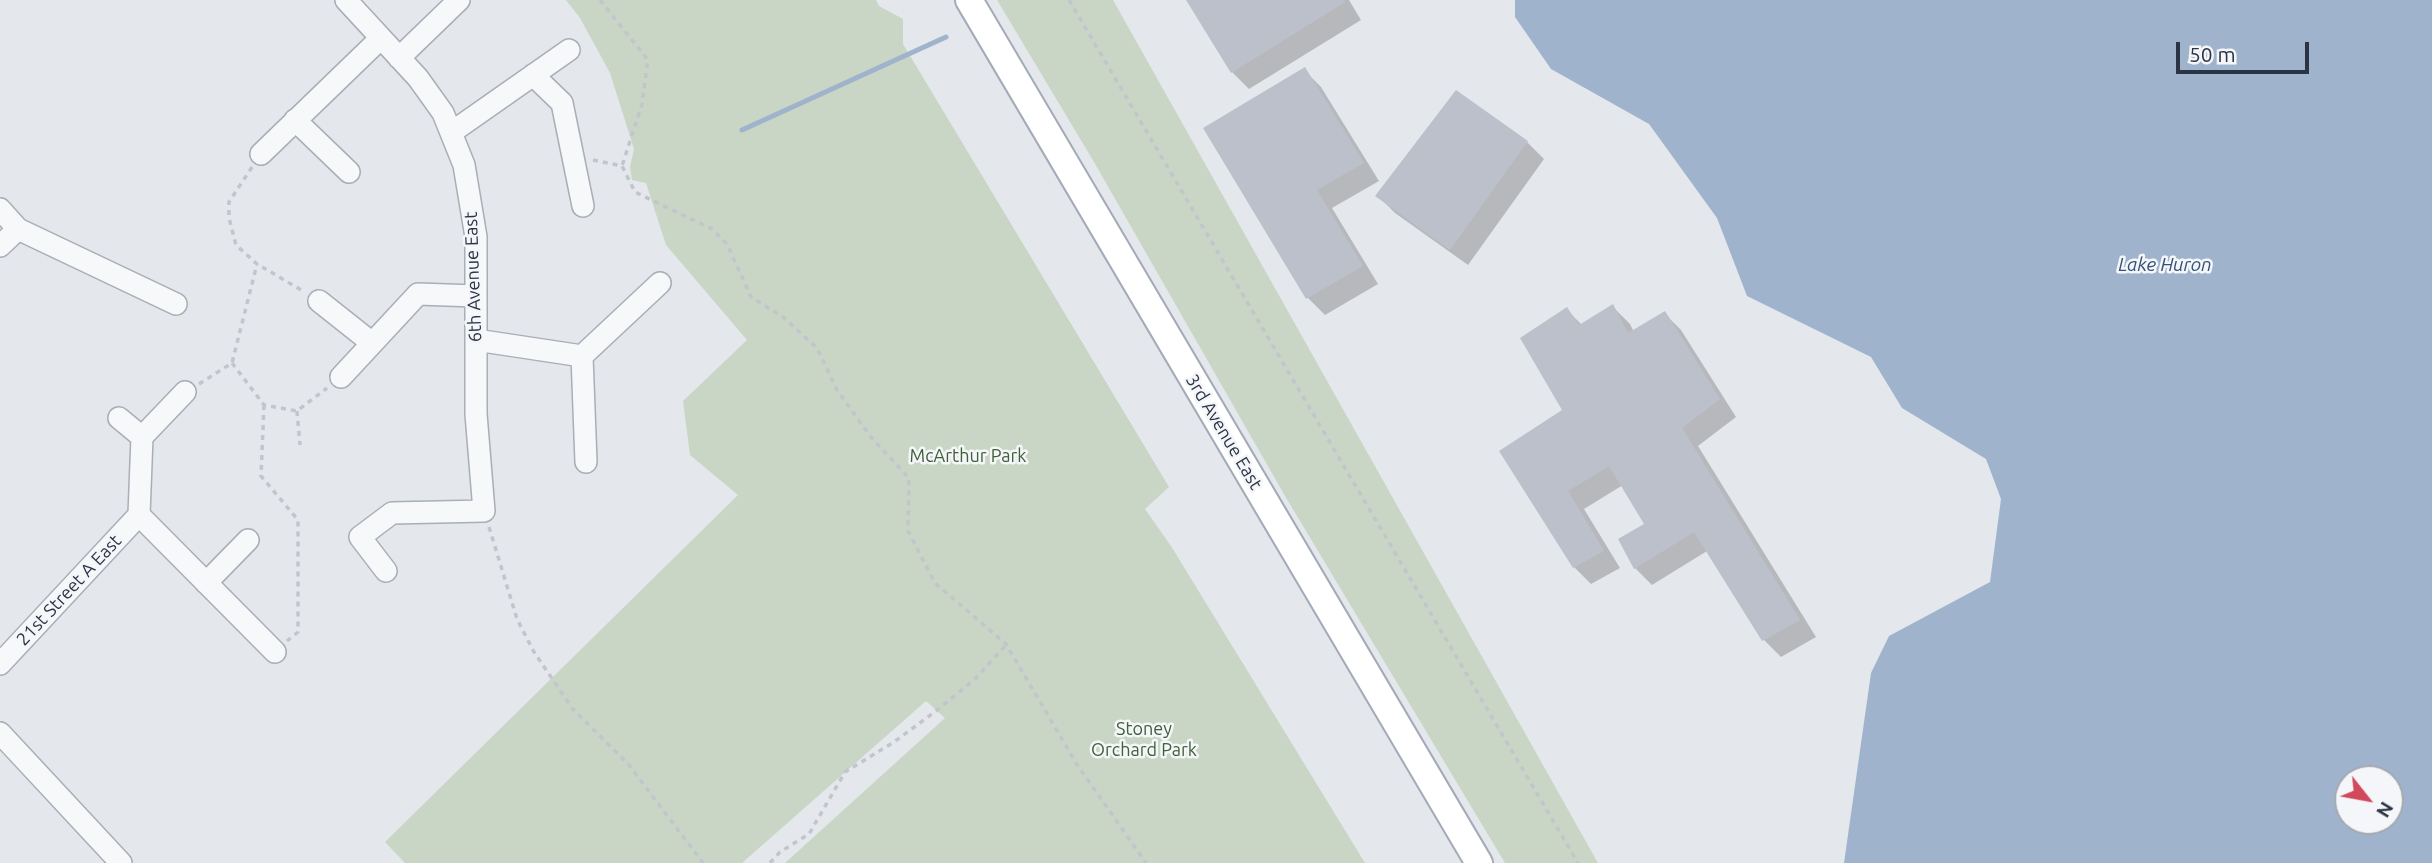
<!DOCTYPE html>
<html>
<head>
<meta charset="utf-8">
<style>
	body { margin:0 }
	#map { position:relative; width:2432px; height:863px; overflow:hidden; background:#e4e7ec; font-family:Ubuntu,sans-serif }
	canvas { display:block }
	.north { position:absolute; left:2334px; top:765px; width:70px; height:70px; box-sizing:border-box; background:#f4f6f9; border:2px solid #a4a8b1; border-radius:50%; rotate:121deg; font-size:19px; font-weight:700; line-height:28px; text-align:center; color:#2b3445 }
	.north::after { content:''; display:block; margin:auto; width:24px; height:32px; background:#d1495b; clip-path:polygon(50% 0,100% 100%,50% 72%,0 100%) }
	.scale { position:absolute; left:2176px; top:42px; width:133px; height:32px; box-sizing:border-box; border:4px solid #2b3445; border-top:0; padding-left:9px; font-size:21px; line-height:24px; white-space:nowrap; color:#2b3445; -webkit-text-stroke:5px #f4f6f9; paint-order:stroke }
</style>
</head>
<body>
<div id="map">
<canvas width="2432" height="863"></canvas>
<div class="north">N</div>
<div class="scale">50 m</div>
</div>
<script>
const c = document.querySelector('canvas').getContext('2d');
c.lineJoin = 'round';
function fillPath(path, color) { c.fillStyle = color; c.fill(path, 'evenodd'); }
const toPath = rows => new Path2D(rows.map(r => 'M' + r).join(''));
function trace(path, color, width, dash) { c.strokeStyle = color; c.lineWidth = width; c.lineCap = dash ? 'butt' : 'round'; c.setLineDash(dash || []); c.stroke(path); }
function label(font, color, halo, rows, align = 'center') {
  c.font = font + ' Ubuntu,sans-serif'; c.lineWidth = 5; c.setLineDash([]); c.textBaseline = 'middle'; c.strokeStyle = halo; c.fillStyle = color; for (const [text, x, y, turn = 0] of rows) {
    c.save(); c.translate(x, y); c.rotate((+turn || 0) * Math.PI / 180); c.textAlign = isNaN(turn) ? turn : align; if (halo) c.strokeText(text, 0, 0); c.fillText(text, 0, 0); c.restore();
  }
}
const green = toPath([
	[566,0,876,0,879,6,903,19,903,44,1169,487,1145,509,1171,546,1365,863,785,863,945,718,926,701,742,863,405,863,385,842,738,495,690,455,683,401,747,340,666,245,646,183,632,180,630,167,634,149,610,73,580,18],
	[997,0,1113,0,1598,863,1505,863,1285,496,1094,162]
]);
const water = toPath([
	[1515,0,2432,0,2432,863,1844,863,1871,673,1889,636,1990,582,2001,499,1986,459,1902,408,1871,357,1747,296,1717,218,1649,124,1551,69,1515,17],
	[2348,779,2390,779,2390,821,2348,821]
]);
const shadow = toPath([
	[1188,0,1349,0,1361,20,1249,89,1232,72],
	[1304,70,1321,87,1379,181,1332,208,1378,284,1325,315,1308,298],
	[1456,92,1527,142,1544,159,1468,265,1395,213,1378,196],
	[1613,307,1630,324,1634,332,1664,313,1681,330,1736,417,1698,446,1816,637,1781,657,1764,640,1707,551,1652,585,1635,568,1646,525,1623,485,1584,509,1620,568,1591,584,1574,567,1501,451,1565,411,1567,310,1582,325]
]);
const stream = toPath([
	[742,130,946,37]
]);
const building = toPath([
	[1186,0,1344,0,1345,2,1231,73],
	[1305,67,1364,163,1317,190,1363,266,1306,299,1203,128],
	[1456,90,1528,141,1450,250,1375,196],
	[1613,304,1628,333,1665,311,1720,399,1682,428,1800,620,1762,641,1694,532,1634,569,1618,539,1644,524,1609,466,1568,491,1604,551,1573,568,1499,451,1562,410,1520,338,1567,307,1579,325]
]);
const path = toPath([
	[600,0,648,60,642,104,622,166],
	[1069,0,1578,863],
	[593,160,622,166,635,192,712,229,727,244,751,297,783,317,817,348,837,390,870,436,909,478,908,531,935,583,1006,644,1076,763,1146,863],
	[252,167,229,202,229,218,236,245,257,264,303,291],
	[232,363,264,405,297,411,327,388],
	[199,384,232,363,257,264],
	[264,405,261,476,298,520,298,632,287,641],
	[297,411,300,445],
	[489,527,517,619,534,652,572,708,629,765,703,863],
	[770,863,780,852,809,834,845,772,894,742,936,711,975,679,1006,645]
]);
const minor = toPath([
	[346,0,418,78,443,113,464,165,476,237,476,414,484,511,392,513,360,537,386,571],
	[399,58,459,0],
	[533,75,562,103,583,206],
	[295,120,349,172],
	[452,132,569,50],
	[261,154,381,38],
	[0,209,18,229,176,304],
	[0,246,18,229],
	[319,301,372,343],
	[476,340,582,356,660,283],
	[582,356,586,462],
	[341,377,418,294,476,296],
	[119,418,142,437,185,392],
	[142,437,139,515,275,652],
	[206,583,248,540],
	[0,664,139,515],
	[0,733,121,863]
]);
const major = toPath([
	[969,0,1479,863]
]);
const streetNames = [
	["6th Avenue East",473,277,-92],
	["3rd Avenue East",1224,432,59],
	["21st Street A East",69,590,-47]
];
const parkNames = [
	["McArthur Park",968,456],
	["Stoney",1144,729],
	["Orchard Park",1144,750]
];
const waterNames = [
	["Lake Huron",2165,265]
];
fillPath(green, '#c9d6c5');
fillPath(water, '#9fb4cc');
fillPath(shadow, '#0003');
trace(stream, '#9fb4cc', 5);
fillPath(building, '#bbc0ca');
trace(minor, '#a9aeb7', 24);
trace(major, '#a3abb8', 30);
trace(path, '#c2c5cb', 3.5, [5, 5]);
trace(minor, '#f7f8fa', 21);
trace(major, '#fff', 26);
label('18px', '#2b3445', '#f4f6f9', streetNames);
label('18px', '#3f6138', '#f4f6f9', parkNames);
label('italic 19px', '#34527a', '#f4f6f9', waterNames);
</script>
</body>
</html>
